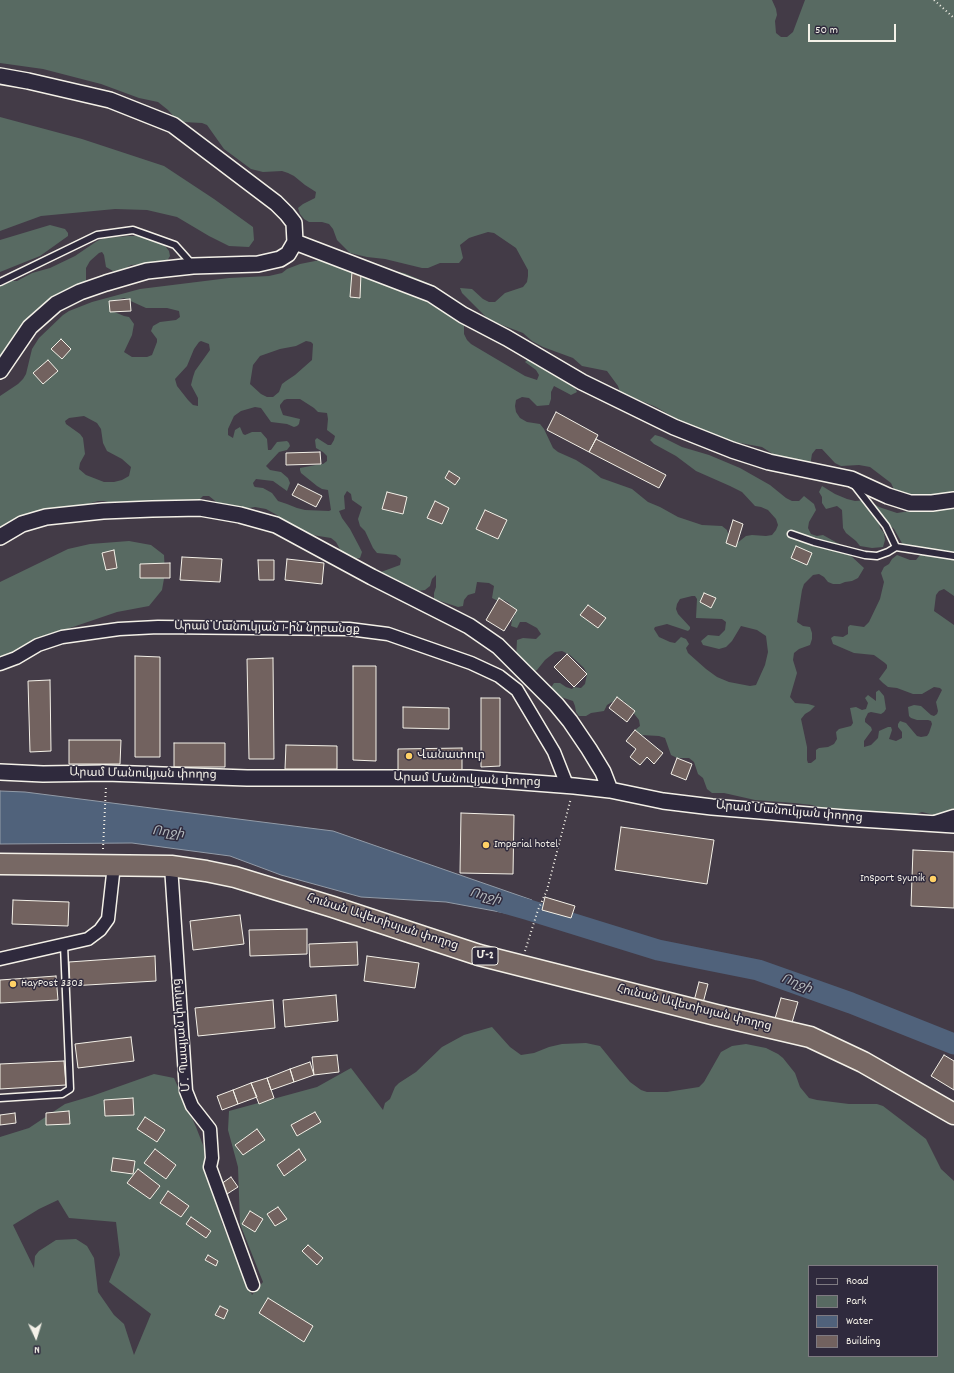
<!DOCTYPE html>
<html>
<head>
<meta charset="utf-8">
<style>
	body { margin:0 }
	#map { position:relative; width:954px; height:1373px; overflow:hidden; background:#433b47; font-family:Dekko,sans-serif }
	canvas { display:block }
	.legend { position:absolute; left:808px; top:1265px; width:130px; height:92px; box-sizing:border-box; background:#2f2a3d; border:1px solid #7e7a81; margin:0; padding:5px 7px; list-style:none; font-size:12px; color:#f4f1e8 }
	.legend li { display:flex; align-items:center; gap:8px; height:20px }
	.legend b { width:20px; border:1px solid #7e7a81 }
	.north { position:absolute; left:16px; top:1317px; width:40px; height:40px; -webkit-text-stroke:3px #2f2a3d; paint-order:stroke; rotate:176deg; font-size:11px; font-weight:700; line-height:16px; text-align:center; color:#f4f1e8 }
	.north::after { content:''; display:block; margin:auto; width:14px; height:18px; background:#f4f1e8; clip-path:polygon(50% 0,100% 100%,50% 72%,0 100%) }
	.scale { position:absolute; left:808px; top:24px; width:88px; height:18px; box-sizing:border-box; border:2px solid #f4f1e8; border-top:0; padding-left:5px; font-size:12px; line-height:14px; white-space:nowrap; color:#f4f1e8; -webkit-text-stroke:3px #2f2a3d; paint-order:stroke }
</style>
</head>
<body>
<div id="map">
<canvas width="954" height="1373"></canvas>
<ul class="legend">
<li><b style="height:5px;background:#2f2a3d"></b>Road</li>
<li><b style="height:11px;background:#586a62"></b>Park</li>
<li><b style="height:11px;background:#50627b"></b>Water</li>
<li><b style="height:11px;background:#72625f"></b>Building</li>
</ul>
<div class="north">N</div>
<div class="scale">50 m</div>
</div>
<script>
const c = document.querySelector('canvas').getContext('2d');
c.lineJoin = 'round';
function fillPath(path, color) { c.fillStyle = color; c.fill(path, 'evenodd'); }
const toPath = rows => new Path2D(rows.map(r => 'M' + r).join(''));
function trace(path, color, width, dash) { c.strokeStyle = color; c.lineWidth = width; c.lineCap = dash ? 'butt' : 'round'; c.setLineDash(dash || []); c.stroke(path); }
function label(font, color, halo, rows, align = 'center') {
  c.font = font + ' Dekko,"Noto Sans Armenian",sans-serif'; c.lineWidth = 3; c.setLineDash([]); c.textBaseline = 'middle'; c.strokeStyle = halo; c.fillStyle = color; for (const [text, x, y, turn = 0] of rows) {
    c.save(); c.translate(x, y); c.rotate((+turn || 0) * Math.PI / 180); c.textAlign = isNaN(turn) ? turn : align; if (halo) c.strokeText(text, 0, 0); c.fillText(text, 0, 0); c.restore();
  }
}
const green = toPath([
	[0,0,772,0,776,9,777,15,775,21,776,33,781,37,787,37,793,32,805,0,954,0,954,491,943,494,938,497,925,499,896,494,891,483,870,467,859,465,841,466,835,463,822,449,816,449,812,454,810,466,785,462,762,447,729,441,692,428,656,407,620,392,618,386,607,371,582,366,573,358,543,347,532,341,523,333,489,320,462,293,460,288,472,289,483,299,489,302,495,302,505,293,523,287,527,282,528,276,528,270,516,248,494,233,488,232,475,236,469,238,460,245,463,258,459,263,440,263,428,268,422,268,385,259,367,257,350,253,337,240,333,229,329,224,322,222,309,222,304,219,300,214,298,208,303,204,315,198,316,192,305,185,294,176,288,173,282,171,263,172,251,169,224,149,207,125,202,123,183,122,177,120,168,110,158,102,139,98,101,84,43,69,0,63],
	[0,117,82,139,164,166,214,199,253,227,254,240,249,247,229,246,209,236,177,217,147,210,115,209,41,216,0,231],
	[50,225,65,229,68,233,68,236,40,256,0,272,0,240],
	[129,236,145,236,160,241,166,247,169,251,170,256,167,261,162,263,131,265,123,270,113,271,106,267,104,255,102,252,99,253,90,261,86,268,86,281,84,286,0,359,0,281,17,281,32,273,50,268,75,256,97,241,104,238],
	[320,260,404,273,435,286,464,321,464,334,467,340,471,344,525,376,537,380,539,375,536,370,525,362,530,357,554,369,574,386,577,392,571,395,554,386,551,392,551,399,549,405,537,406,529,398,522,397,516,400,515,406,516,412,520,418,527,422,540,424,544,429,553,448,558,452,576,460,590,469,601,478,632,489,648,502,660,507,678,517,702,525,722,526,727,530,729,536,736,544,746,536,752,535,766,536,772,535,776,530,778,525,776,519,768,510,761,507,755,506,742,492,730,486,696,471,676,456,654,444,650,440,655,435,662,437,682,447,709,455,740,468,770,485,786,498,792,501,799,501,804,496,814,504,816,510,809,522,808,528,811,534,817,536,823,535,848,549,850,555,864,568,858,578,852,581,845,582,840,584,833,584,828,582,824,577,819,574,813,575,804,584,802,590,797,622,803,626,810,627,812,633,812,639,810,645,799,649,794,653,793,660,797,673,790,697,795,703,808,704,815,706,810,711,805,714,801,719,807,747,807,760,808,763,811,763,816,759,816,750,819,748,828,747,834,744,837,739,836,732,839,729,851,726,853,723,850,708,856,707,862,710,866,709,868,703,865,698,868,695,876,701,876,692,879,690,884,696,886,709,884,712,881,714,871,712,868,713,865,719,865,722,871,727,872,730,864,741,864,747,871,745,878,738,879,731,888,727,891,727,892,730,889,739,896,741,902,738,902,732,898,727,898,724,900,721,906,723,917,736,921,737,927,736,929,733,932,724,931,721,928,720,917,720,911,718,909,716,908,707,914,705,921,706,931,715,934,716,937,714,938,711,936,702,942,690,940,688,934,687,922,694,913,694,897,688,888,687,883,683,879,679,887,668,887,665,885,663,874,655,854,653,833,644,831,638,834,636,843,637,848,634,848,627,850,625,864,627,869,622,880,599,884,582,881,573,884,567,889,564,892,559,897,555,910,560,916,560,920,555,903,545,894,529,885,521,879,522,880,528,884,533,885,540,883,547,872,548,860,546,856,541,846,533,843,528,842,510,837,506,826,509,822,503,822,497,819,492,822,486,835,494,847,499,855,501,868,500,879,507,897,513,910,511,916,508,937,509,954,508,954,596,944,589,939,591,936,595,934,611,954,625,954,820,922,812,904,818,823,809,812,805,794,803,755,800,724,793,712,793,707,789,703,778,698,774,694,762,689,758,677,758,671,755,665,738,659,736,641,735,635,730,640,726,639,720,624,701,612,702,607,705,604,711,591,713,586,716,579,716,576,712,575,706,573,701,561,697,550,689,554,683,560,683,566,687,572,689,574,687,581,688,585,684,587,674,584,668,570,655,562,651,555,652,545,660,537,670,531,673,516,659,517,640,523,638,536,639,541,634,537,628,526,622,520,622,517,628,511,626,512,620,515,615,513,609,509,603,504,600,498,601,492,598,494,586,489,583,477,582,475,593,468,595,464,600,463,606,458,607,434,599,434,593,436,587,436,575,432,579,430,586,425,590,418,591,412,589,395,580,383,578,381,572,400,565,401,559,396,555,377,553,373,548,365,531,360,526,358,519,362,507,352,500,351,494,347,491,344,496,345,509,339,511,342,518,350,529,359,546,362,552,360,558,353,559,342,553,336,542,331,538,306,534,284,524,277,515,266,509,255,507,243,509,224,508,209,496,203,496,199,500,196,506,129,507,104,501,98,501,0,531,0,396,18,384,23,379,26,374,32,349,39,338,63,315,69,311,92,302,140,289,229,278,269,276,282,273,287,269,300,264],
	[124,298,146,308,167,308,179,311,180,317,176,320,160,322,153,326,151,331,157,339,157,342,152,355,147,357,132,357,124,352,132,335,134,324,129,317,124,316,112,311,112,301],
	[201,341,209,344,210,350,195,371,193,377,191,385,198,398,198,406,193,405,188,400,177,386,175,379,187,366,194,349,199,342],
	[306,341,311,342,313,344,312,360,295,375,286,381,282,384,279,392,273,397,267,397,261,394,250,384,253,365,260,356,280,349,296,346],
	[287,399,300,399,314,408,318,412,327,413,328,419,327,430,335,436,334,440,331,445,328,445,317,438,315,440,316,448,323,452,327,456,327,461,323,464,321,464,300,468,300,470,301,473,317,486,322,489,328,490,331,510,329,511,305,510,297,508,287,504,278,501,272,493,263,488,255,487,254,486,253,483,256,479,273,481,287,491,290,483,288,478,281,472,270,470,266,466,279,452,287,450,290,446,289,443,287,441,277,442,271,450,268,450,267,439,261,432,252,432,245,435,243,434,240,427,235,430,233,438,228,435,228,429,234,416,241,411,255,407,261,408,271,422,287,424,294,427,297,426,299,424,300,419,283,415,280,407,280,405,284,400],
	[84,416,97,423,101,429,103,443,107,451,122,459,131,467,129,476,122,480,114,482,104,482,86,475,79,469,80,463,85,454,83,438,80,434,66,424,65,421,69,418],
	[692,596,695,596,697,599,696,618,722,619,726,622,725,630,719,636,708,635,701,641,703,645,719,649,726,647,732,641,741,626,757,630,766,636,768,652,765,665,756,685,750,686,729,682,717,677,706,669,688,653,686,648,689,644,686,639,681,637,675,643,670,642,659,637,654,629,655,627,667,624,688,631,690,629,690,627,678,614,676,609,677,604,680,599],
	[129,541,151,545,164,555,165,573,162,590,149,606,117,612,70,628,0,661,0,582,68,549,90,544],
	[492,1027,510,1047,521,1055,534,1053,549,1047,562,1044,586,1043,600,1046,617,1067,630,1082,641,1090,647,1092,667,1092,699,1087,704,1082,721,1052,732,1046,746,1044,766,1048,778,1054,783,1058,795,1073,800,1087,809,1098,817,1100,849,1104,877,1104,883,1106,904,1122,926,1139,941,1169,954,1181,954,1373,0,1373,0,1137,29,1128,65,1104,92,1096,154,1074,174,1078,196,1127,203,1145,222,1223,252,1295,263,1282,240,1224,238,1167,228,1130,229,1111,317,1087,351,1068,383,1110,385,1103,390,1099,395,1087,399,1083,416,1072,442,1047,464,1035],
	[58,1200,69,1218,116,1222,120,1255,109,1282,151,1314,134,1355,124,1324,114,1315,98,1292,94,1258,87,1246,76,1239,56,1240,39,1251,35,1256,34,1268,13,1225,39,1209],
	[809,1266,937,1266,937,1356,809,1356]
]);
const water = toPath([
	[0,791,25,792,333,831,532,900,527,917,446,902,361,897,281,875,230,856,132,843,0,844,0,791]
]);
const river = toPath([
	[501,902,529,910,658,950,758,970,851,1003,954,1044]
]);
const building = toPath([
	[352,272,361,273,360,298,350,297,352,272],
	[130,299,131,311,110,312,109,301,130,299],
	[61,339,71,349,62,359,51,349,61,339],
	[48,360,58,371,43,384,33,373,48,360],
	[556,412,598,435,589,452,547,430,556,412],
	[596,439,666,475,659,488,589,452,596,439],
	[320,452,321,464,286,465,286,453,320,452],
	[449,471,460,478,455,485,445,478,449,471],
	[298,484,322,496,316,507,292,495,298,484],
	[387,492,407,497,403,514,382,509,387,492],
	[435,501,449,508,442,524,427,518,435,501],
	[485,510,507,520,498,539,476,529,485,510],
	[733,520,743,524,736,547,726,543,733,520],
	[796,546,812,553,807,565,791,558,796,546],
	[114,550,117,568,106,570,102,553,114,550],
	[182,557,222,559,220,582,180,580,182,557],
	[287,559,324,563,322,584,285,580,287,559],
	[258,560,274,560,274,580,259,580,258,560],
	[170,563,170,578,140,578,140,564,170,563],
	[704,593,716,598,711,608,700,602,704,593],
	[499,598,517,610,504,631,486,620,499,598],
	[588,605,606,618,598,628,580,615,588,605],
	[567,654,587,674,574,687,554,667,567,654],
	[135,656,160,657,160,757,135,757,135,656],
	[273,658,274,759,249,759,247,659,273,658],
	[353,666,376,666,376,761,353,760,353,666],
	[50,680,51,751,30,752,28,681,50,680],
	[617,697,635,711,627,722,609,708,617,697],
	[481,698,500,698,500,766,481,767,481,698],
	[403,707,449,708,449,729,403,728,403,707],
	[635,730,663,753,654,764,647,757,640,765,630,757,636,749,626,741,635,730],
	[69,740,121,740,120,764,69,764,69,740],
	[174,743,225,743,225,767,174,767,174,743],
	[286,745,337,746,337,769,285,769,286,745],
	[462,748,462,773,398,773,398,749,462,748],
	[677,758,692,764,686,780,671,774,677,758],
	[461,813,514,815,513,874,460,873,461,813],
	[621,827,714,840,707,884,615,870,621,827],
	[913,850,954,852,954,908,911,906,913,850],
	[545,897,575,906,571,918,542,910,545,897],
	[13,900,69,902,68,926,12,924,13,900],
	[240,915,244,944,193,950,190,921,240,915],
	[307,929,307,954,250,956,249,930,307,929],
	[357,942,358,965,310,967,309,944,357,942],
	[155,956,156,981,70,986,69,962,155,956],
	[367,956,419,963,415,988,364,981,367,956],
	[56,976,58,1000,0,1003,0,980,56,976],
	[699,982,708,984,703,1003,694,1001,699,982],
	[336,995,338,1021,285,1027,283,1000,336,995],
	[781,998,798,1002,791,1026,774,1022,781,998],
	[273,1000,275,1028,198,1036,195,1008,273,1000],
	[131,1037,134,1061,78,1068,75,1044,131,1037],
	[337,1055,339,1072,314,1075,312,1057,337,1055],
	[944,1055,954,1061,954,1090,931,1076,944,1055],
	[64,1061,66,1085,0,1089,0,1064,64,1061],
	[310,1062,314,1075,294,1082,290,1069,310,1062],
	[290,1069,294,1082,271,1090,267,1078,290,1069],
	[267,1078,274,1098,259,1104,251,1083,267,1078],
	[251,1083,257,1097,238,1104,233,1090,251,1083],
	[233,1090,238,1104,222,1110,217,1096,233,1090],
	[133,1098,134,1115,105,1116,104,1100,133,1098],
	[69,1111,70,1124,46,1125,46,1113,69,1111],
	[315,1112,321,1122,297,1136,291,1125,315,1112],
	[15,1113,16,1123,0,1125,0,1115,15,1113],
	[145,1117,165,1130,157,1142,137,1129,145,1117],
	[257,1129,265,1140,243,1155,235,1145,257,1129],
	[155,1149,176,1165,166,1179,144,1163,155,1149],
	[299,1149,306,1160,284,1176,277,1165,299,1149],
	[113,1158,135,1161,133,1174,111,1171,113,1158],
	[138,1169,160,1186,150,1199,127,1183,138,1169],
	[231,1177,238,1187,227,1194,221,1184,231,1177],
	[168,1191,189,1206,181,1217,160,1203,168,1191],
	[278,1207,287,1219,275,1226,267,1214,278,1207],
	[250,1211,263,1219,255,1232,242,1224,250,1211],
	[191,1217,211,1231,206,1238,186,1224,191,1217],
	[308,1245,323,1258,317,1265,302,1251,308,1245],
	[208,1255,218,1261,216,1266,205,1260,208,1255],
	[268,1298,313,1326,304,1342,259,1313,268,1298],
	[220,1306,228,1310,224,1319,215,1315,220,1306]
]);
const path = toPath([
	[934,0,954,18],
	[103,849,106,786],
	[525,951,538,910,547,890,571,798]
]);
const service = toPath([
	[0,282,97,235,133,230,175,245,192,264],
	[791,534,814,542,865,555,877,556,888,552,896,547,886,526,855,486],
	[896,547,954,556],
	[0,1098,62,1094,70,1089,64,945]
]);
const minor = toPath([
	[0,664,16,658,38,645,62,637,119,629,158,627,349,629,388,634,471,663,499,676,517,690,554,752,567,785],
	[935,822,954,816],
	[171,866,186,1091,192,1106,210,1129,212,1158,210,1167,253,1285],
	[0,959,88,939,100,930,108,919,114,865]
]);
const tertiary = toPath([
	[0,76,28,81,110,100,173,125,276,203,287,214,294,223,295,242,288,254,280,259,258,264,193,266,147,271,106,283,80,292,56,304,30,327,0,371],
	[295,242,431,294,463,315,507,338,582,382,674,427,732,450,769,462,851,479,888,496,910,503,932,503,954,500],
	[0,537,22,524,46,517,103,511,152,509,200,508,240,515,276,525,372,577,469,626,498,646,556,704,570,721,589,749,603,772,610,790],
	[0,772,43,774,106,773,247,778,470,778,574,786,610,790,663,801,712,807,845,818,954,825]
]);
const trunk = toPath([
	[0,864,171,866,206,871,235,877,333,907,479,955,716,1015,810,1037,863,1062,954,1114]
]);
const markers = [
	[409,756,4,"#ffd166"],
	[486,845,4,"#ffd166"],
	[933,879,4,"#ffd166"],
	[13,984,4,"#ffd166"]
];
const shields = [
	[485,956,26]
];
const shieldNames = [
	["Մ-2",485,956]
];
const streetNames = [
	["Արամ Մանուկյան 1-ին նրբանցք",267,629,1],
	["Արամ Մանուկյան փողոց",143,775,1],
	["Արամ Մանուկյան փողոց",467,781,2],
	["Արամ Մանուկյան փողոց",789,813,5],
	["Հունան Ավետիսյան փողոց",382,923,18],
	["Հունան Ավետիսյան փողոց",694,1009,14],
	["Մ․ Պապյան փողոց",183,1035,-95]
];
const poiNames = [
	["Վանատուր",417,756],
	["Imperial hotel",494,845],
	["InSport Syunik",925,879,"right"],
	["HayPost 3303",21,984]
];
const waterNames = [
	["Ողջի",168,834,6],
	["Ողջի",485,898,15],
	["Ողջի",796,985,21]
];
fillPath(green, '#586a62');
fillPath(water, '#50627b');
trace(water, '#929ba7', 1);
trace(river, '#50627b', 21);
fillPath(building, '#72625f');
trace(building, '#f4f1e8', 1);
trace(service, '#f4f1e8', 9);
trace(minor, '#f4f1e8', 15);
trace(tertiary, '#f4f1e8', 18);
trace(trunk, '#f4f1e8', 23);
trace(path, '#f4f1e8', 2, [1, 3]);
trace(service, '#2f2a3d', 6);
trace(minor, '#2f2a3d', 12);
trace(tertiary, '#2f2a3d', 15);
trace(trunk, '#776864', 20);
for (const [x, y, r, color] of markers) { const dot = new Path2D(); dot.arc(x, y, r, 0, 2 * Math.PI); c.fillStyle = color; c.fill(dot); trace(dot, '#2f2a3d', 1.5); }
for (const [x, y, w] of shields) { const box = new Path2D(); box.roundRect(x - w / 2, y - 9, w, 18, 3); c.fillStyle = '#2f2a3d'; c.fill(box); trace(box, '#f4f1e8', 1); }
label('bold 11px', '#f4f1e8', null, shieldNames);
label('12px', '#f4f1e8', '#2f2a3d', streetNames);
label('12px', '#f4f1e8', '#2f2a3d', poiNames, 'left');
label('italic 13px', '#b2b8bc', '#2f2a3d', waterNames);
</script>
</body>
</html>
